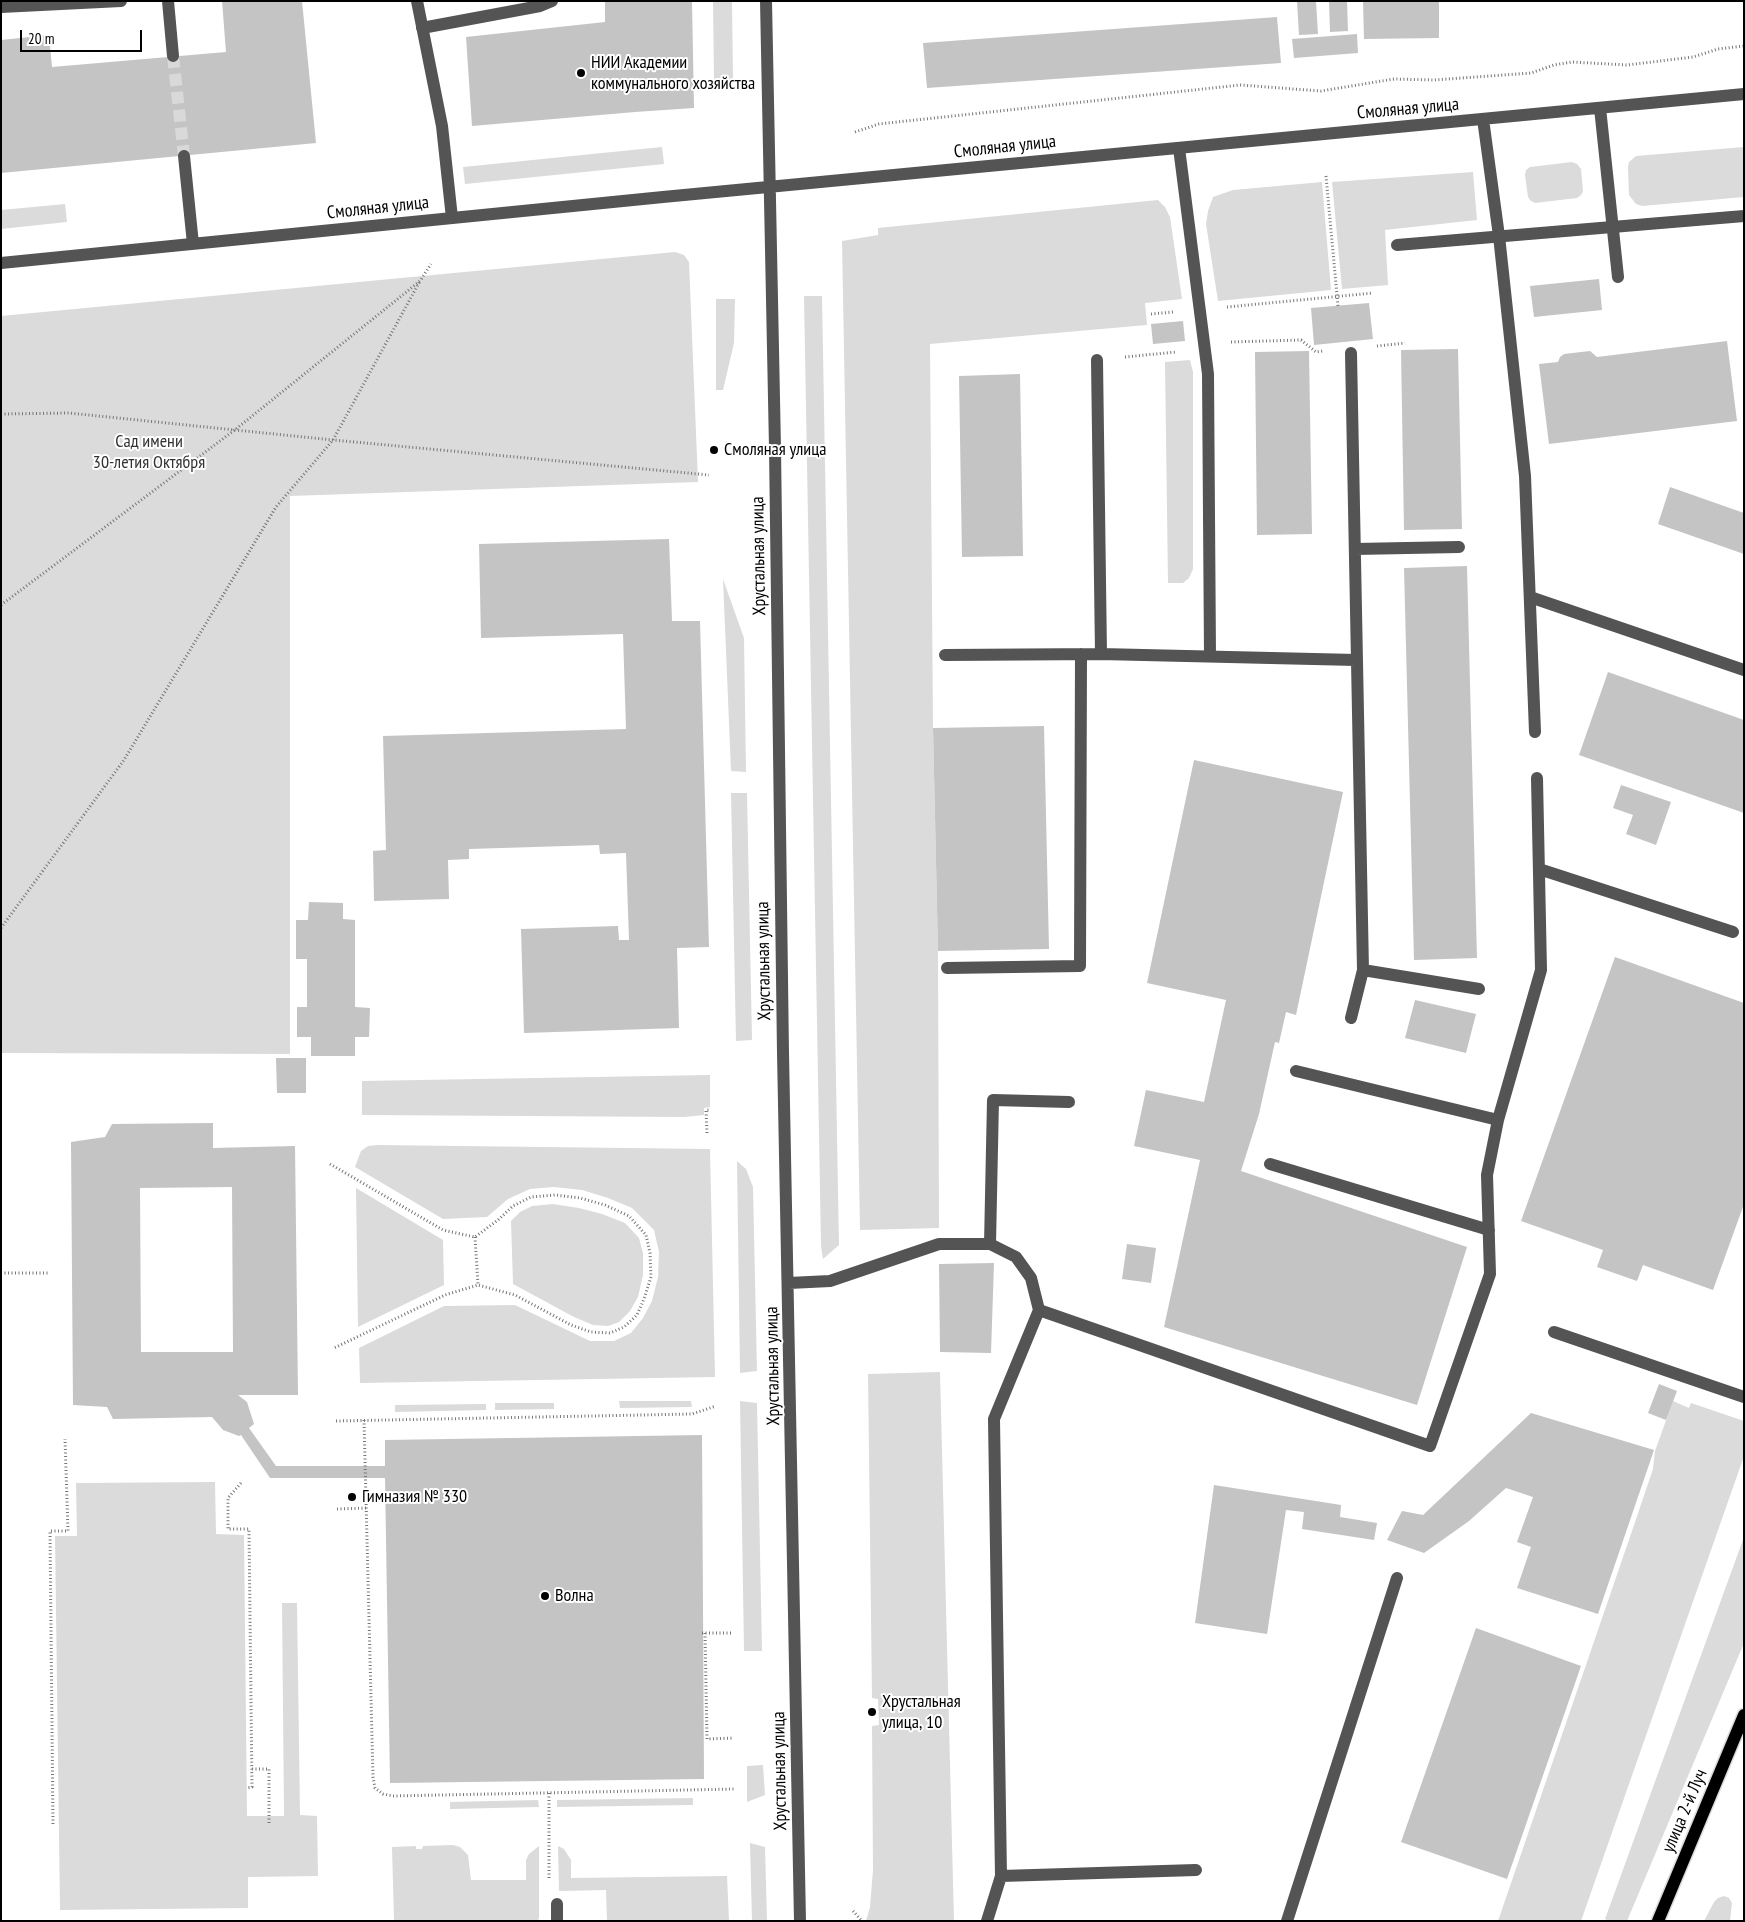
<!DOCTYPE html>
<html>
<head>
<meta charset="utf-8">
<style>
	body { margin:0 }
	#map { position:relative; width:1745px; height:1922px; overflow:hidden; background:#fff; font-family:"PT Sans Narrow",sans-serif }
	canvas { display:block }
	.frame { position:absolute; inset:0; border:2px solid #000; pointer-events:none }
	.scale { position:absolute; left:20px; top:30px; width:122px; height:22px; box-sizing:border-box; border:2px solid #000; border-top:0; padding-left:6px; font-size:15px; line-height:18px; white-space:nowrap; color:#000; -webkit-text-stroke:4px #fff; paint-order:stroke }
</style>
</head>
<body>
<div id="map">
<canvas width="1745" height="1922"></canvas>
<div class="frame"></div>
<div class="scale">20 m</div>
</div>
<script>
const c = document.querySelector('canvas').getContext('2d');
c.lineJoin = 'round';
function fillPath(path, color) { c.fillStyle = color; c.fill(path, 'evenodd'); }
const toPath = rows => new Path2D(rows.map(r => 'M' + r).join(''));
function trace(path, color, width, dash) { c.strokeStyle = color; c.lineWidth = width; c.lineCap = dash ? 'butt' : 'round'; c.setLineDash(dash || []); c.stroke(path); }
function label(font, color, halo, rows, align = 'center') {
  c.font = font + ' "PT Sans Narrow",sans-serif'; c.lineWidth = 4; c.setLineDash([]); c.textBaseline = 'middle'; c.strokeStyle = halo; c.fillStyle = color; for (const [text, x, y, turn = 0] of rows) {
    c.save(); c.translate(x, y); c.rotate((+turn || 0) * Math.PI / 180); c.textAlign = isNaN(turn) ? turn : align; if (halo) c.strokeText(text, 0, 0); c.fillText(text, 0, 0); c.restore();
  }
}
const green = toPath([
	[713,1,732,1,733,80,714,80],
	[662,147,664,164,465,184,463,167],
	[1744,147,1744,197,1642,206,1636,204,1629,195,1628,167,1629,162,1636,156],
	[1572,162,1577,164,1581,169,1583,191,1581,195,1577,198,1535,203,1531,201,1528,197,1525,175,1526,170,1530,167],
	[1473,172,1477,220,1385,230,1388,285,1342,289,1332,182],
	[1322,182,1331,290,1218,301,1206,224,1208,211,1213,197,1233,190],
	[1158,200,1165,207,1170,217,1182,299,1145,303,1147,325,930,344,933,728,938,951,939,1228,860,1230,842,241,878,235,878,228],
	[65,204,67,222,1,229,1,210],
	[675,252,684,255,689,262,698,482,290,496,290,1054,1,1053,1,316],
	[804,296,822,296,839,1245,823,1259,821,1246],
	[716,299,735,299,734,343,723,390,716,390],
	[1190,360,1193,372,1193,569,1189,578,1183,583,1168,583,1165,362],
	[723,579,744,638,746,772,731,771],
	[731,793,747,793,752,1040,736,1041],
	[710,1075,710,1107,704,1108,704,1115,684,1117,362,1115,362,1081],
	[377,1145,710,1149,715,1377,360,1383,359,1348,444,1306,515,1305,590,1341,614,1341,631,1333,643,1318,652,1301,658,1277,659,1252,654,1230,632,1208,608,1198,582,1190,554,1187,530,1189,508,1199,487,1217,443,1219,355,1167,361,1151,368,1146],
	[737,1161,746,1169,753,1187,757,1371,740,1373],
	[356,1188,443,1240,444,1285,358,1327],
	[553,1204,579,1208,602,1214,625,1223,639,1238,643,1253,643,1275,638,1297,630,1311,619,1322,608,1326,593,1325,574,1317,513,1284,511,1221,520,1212,532,1206],
	[940,1372,954,1921,866,1921,870,1907,873,1870,872,1726,879,1725,878,1699,872,1698,868,1374],
	[619,1401,691,1401,692,1407,620,1408],
	[740,1401,757,1403,762,1651,744,1651],
	[1673,1401,1689,1408,1691,1403,1744,1421,1744,1456,1581,1921,1498,1921,1632,1531,1653,1469,1655,1451],
	[495,1403,554,1403,554,1409,495,1410],
	[486,1404,486,1410,395,1412,395,1405],
	[215,1482,216,1534,244,1535,247,1816,284,1816,282,1603,297,1603,300,1815,317,1816,318,1876,248,1877,248,1908,60,1910,55,1536,77,1536,76,1483],
	[1744,1537,1744,1643,1627,1921,1609,1921,1605,1919],
	[763,1765,765,1795,747,1802,747,1766],
	[693,1798,693,1805,557,1807,557,1800],
	[538,1800,539,1807,450,1809,450,1802],
	[750,1843,765,1847,767,1921,752,1921],
	[453,1845,460,1847,468,1855,471,1880,526,1880,526,1860,529,1854,539,1846,539,1917,538,1921,394,1921,392,1847,416,1846,416,1849,422,1849,423,1846],
	[558,1846,564,1849,571,1860,571,1878,727,1876,729,1921,607,1921,606,1890,559,1891],
	[1724,1896,1729,1898,1732,1903,1730,1921,1704,1921,1714,1902,1718,1898]
]);
const building = toPath([
	[222,1,302,1,316,143,1,173,1,40,49,35,52,67,226,52],
	[605,1,692,1,694,108,635,112,472,126,466,37,605,22],
	[1297,1,1316,1,1318,34,1299,35],
	[1329,1,1347,1,1348,31,1330,32],
	[1363,1,1439,1,1439,38,1364,39],
	[1277,17,1281,63,927,88,923,43],
	[1357,34,1358,53,1294,58,1292,39],
	[1599,279,1602,310,1534,317,1530,286],
	[1369,303,1373,339,1314,345,1311,308],
	[1183,321,1185,341,1153,344,1151,324],
	[1727,341,1737,421,1549,444,1539,364,1558,362,1560,357,1564,354,1590,351,1597,357],
	[1458,349,1462,529,1404,530,1401,350],
	[1309,351,1312,534,1257,535,1255,352],
	[1020,374,1023,556,962,557,959,376],
	[1670,487,1744,513,1744,554,1658,524],
	[669,539,672,621,700,621,709,947,677,948,679,1028,524,1033,521,929,618,926,619,940,629,940,626,853,600,854,599,845,469,849,469,859,448,860,449,899,374,901,373,851,386,850,383,736,626,729,623,634,481,638,479,544],
	[1467,566,1477,958,1414,960,1404,568],
	[1608,672,1744,720,1744,813,1579,755],
	[1044,726,1049,949,938,951,933,728],
	[1194,760,1343,792,1296,1015,1286,1012,1279,1043,1275,1042,1259,1114,1241,1171,1467,1247,1417,1405,1164,1327,1200,1160,1134,1146,1146,1090,1204,1102,1226,1000,1147,983],
	[1621,785,1671,802,1656,845,1626,834,1633,815,1613,808],
	[309,902,343,903,343,919,355,920,355,1007,370,1008,369,1037,355,1037,355,1056,311,1056,311,1037,297,1037,297,1007,307,1007,307,959,296,959,296,920,308,920],
	[1615,957,1744,1003,1744,1204,1713,1290,1643,1265,1637,1281,1597,1267,1603,1250,1521,1221],
	[1415,1000,1476,1014,1466,1053,1405,1038],
	[276,1058,306,1058,306,1093,277,1093],
	[213,1123,213,1148,295,1146,298,1395,238,1395,247,1402,254,1424,249,1428,276,1466,385,1466,385,1440,702,1435,704,1779,390,1783,385,1478,270,1478,241,1435,239,1436,223,1430,212,1417,113,1419,107,1407,73,1405,71,1142,105,1137,112,1124],
	[232,1187,233,1352,141,1352,140,1188],
	[1127,1244,1156,1248,1151,1283,1122,1279],
	[994,1263,991,1353,940,1352,939,1264],
	[1659,1384,1677,1391,1666,1420,1648,1413],
	[1531,1413,1654,1450,1598,1614,1517,1588,1531,1547,1517,1542,1533,1497,1506,1488,1469,1521,1424,1553,1387,1540,1402,1511,1423,1515],
	[1214,1485,1341,1505,1340,1517,1377,1523,1374,1540,1302,1529,1304,1512,1286,1510,1267,1634,1195,1623],
	[1476,1628,1581,1666,1507,1879,1401,1842]
]);
const minorTunnel = toPath([
	[173,56,184,156]
]);
const path = toPath([
	[855,132,879,124,1240,85,1321,91,1394,79,1434,80,1531,73,1554,65,1572,62,1627,65,1693,57,1718,49,1744,46],
	[1326,176,1338,306],
	[1227,307,1373,293],
	[1151,314,1173,312],
	[1231,342,1301,340,1316,352,1323,351],
	[1377,346,1405,343],
	[1125,357,1176,352],
	[1,414,69,413,333,440,709,475],
	[1,605,236,429,420,281,431,264],
	[1,928,124,760,276,507,333,440,420,281],
	[707,1133,706,1110,710,1110],
	[330,1164,443,1230,475,1237,498,1220,513,1206,531,1197,555,1195,580,1198,605,1205,629,1216,646,1235,650,1253,651,1277,644,1299,637,1315,624,1327,610,1333,591,1332,571,1325,515,1295,478,1285,445,1295,334,1348],
	[475,1237,478,1285],
	[1,1273,50,1273],
	[364,1420,373,1777,375,1788,383,1794,393,1796,735,1789],
	[336,1421,692,1414,716,1406],
	[241,1483,228,1498,228,1529,249,1529,252,1787,247,1788],
	[337,1509,367,1508],
	[702,1633,733,1633],
	[705,1633,707,1739,734,1738],
	[252,1769,269,1769,269,1823],
	[53,1824,50,1531,68,1531,65,1439],
	[549,1878,549,1793],
	[853,1911,862,1921]
]);
const minor = toPath([
	[168,1,173,56],
	[417,1,442,126,452,218],
	[766,1,775,448,783,1053,800,1921],
	[1,7,121,1],
	[422,28,540,6,552,1],
	[1600,108,1618,277],
	[1483,119,1499,236,1525,476,1535,732],
	[1179,148,1208,374,1210,656],
	[184,156,193,244],
	[1397,245,1744,216],
	[1,263,663,197,1744,94],
	[1097,360,1101,654],
	[1355,549,1459,547],
	[1530,597,1744,670],
	[945,655,1101,654,1356,660],
	[1539,869,1733,932],
	[947,968,1080,966,1081,654],
	[1363,970,1479,989],
	[1351,1018,1363,970,1351,353],
	[1296,1071,1498,1120],
	[1270,1164,1489,1230],
	[990,1244,993,1100,1069,1102],
	[789,1283,830,1281,939,1244,990,1244,1016,1257,1031,1278,1039,1310,1430,1446,1490,1274,1487,1175,1498,1120,1541,970,1537,778],
	[1039,1310,994,1419,1001,1876,1196,1870],
	[1554,1332,1744,1397],
	[557,1904,557,1921],
	[987,1921,1001,1876],
	[1287,1921,1397,1578]
]);
const major = toPath([
	[1658,1921,1744,1715]
]);
const markers = [
	[581,73,5,"#000"],
	[714,450,5,"#000"],
	[352,1497,5,"#000"],
	[545,1596,5,"#000"],
	[872,1712,5,"#000"]
];
const poiNames = [
	["НИИ Академии",591,63],
	["коммунального хозяйства",591,84],
	["Смоляная улица",724,450],
	["Гимназия № 330",362,1497],
	["Волна",555,1596],
	["Хрустальная",882,1702],
	["улица, 10",882,1723]
];
const streetNames = [
	["Смоляная улица",1408,109,-5],
	["Смоляная улица",1005,147,-6],
	["Смоляная улица",378,208,-6],
	["Хрустальная улица",759,556,-91],
	["Хрустальная улица",764,961,-91],
	["Хрустальная улица",773,1366,-91],
	["Хрустальная улица",780,1771,-91],
	["улица 2-й Луч",1685,1811,-67]
];
const parkNames = [
	["Сад имени",149,442],
	["30-летия Октября",149,463]
];
fillPath(green, '#dbdbdb');
fillPath(building, '#c4c4c4');
trace(minorTunnel, '#d9d9d9', 12, [12, 6]);
trace(major, '#dbdbdb', 15);
trace(path, '#767676', 3, [1, 2.5]);
trace(minor, '#545454', 12);
trace(major, '#000', 12);
for (const [x, y, r, color] of markers) { const dot = new Path2D(); dot.arc(x, y, r, 0, 2 * Math.PI); c.fillStyle = color; c.fill(dot); trace(dot, '#fff', 2); }
label('18px', '#000', '#fff', poiNames, 'left');
label('18px', '#000', '#fff', streetNames);
label('18px', '#323232', '#fff', parkNames);
</script>
</body>
</html>
